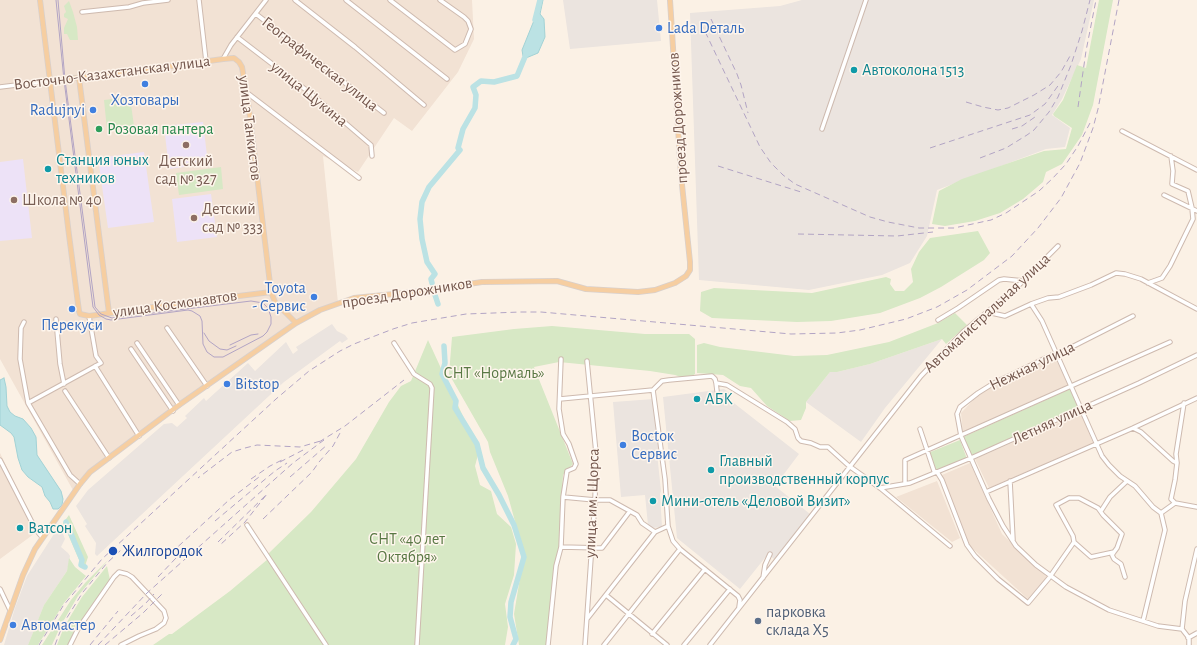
<!DOCTYPE html>
<html>
<head>
<meta charset="utf-8">
<style>
	body { margin:0 }
	canvas { display:block; background:#fbf1e5 }
</style>
</head>
<body>
<canvas width="1197" height="645"></canvas>
<script>
const c = document.querySelector('canvas').getContext('2d');
c.lineJoin = 'round';
function fillPath(path, color) { c.fillStyle = color; c.fill(path, 'evenodd'); }
const toPath = rows => new Path2D(rows.map(r => 'M' + r).join(''));
function trace(path, color, width, dash) { c.strokeStyle = color; c.lineWidth = width; c.lineCap = dash ? 'butt' : 'round'; c.setLineDash(dash || []); c.stroke(path); }
function label(font, color, halo, rows, align = 'center') {
  c.font = font + ' "Alegreya Sans",sans-serif'; c.lineWidth = 3; c.setLineDash([]); c.textBaseline = 'middle'; c.strokeStyle = halo; c.fillStyle = color; for (const [text, x, y, turn = 0] of rows) {
    c.save(); c.translate(x, y); c.rotate((+turn || 0) * Math.PI / 180); c.textAlign = isNaN(turn) ? turn : align; if (halo) c.strokeText(text, 0, 0); c.fillText(text, 0, 0); c.restore();
  }
}
const residential = toPath([
	[0,0,472,0,474,39,458,72,412,131,394,118,358,172,323,156,338,303,291,326,92,470,74,492,0,359],
	[1055,357,1068,385,963,433,961,413,980,393,995,385],
	[1081,413,1093,443,989,488,975,459],
	[0,453,38,531,0,559],
	[970,463,1002,534,1047,577,1028,599,970,546,942,475],
	[937,481,960,538,952,542,896,497]
]);
const industrial = toPath([
	[563,0,657,0,661,41,570,49],
	[802,0,1094,0,1081,59,1062,99,1052,115,1070,128,1065,147,1046,149,937,190,927,236,910,263,882,275,809,290,699,280,690,13,780,6],
	[332,324,337,331,345,335,348,339,342,343,340,341,284,382,97,556,95,554,96,543,85,526,87,524,76,506,88,490,164,424,172,423,177,427,187,418,185,416,204,398,206,401,248,363,255,371,286,342,293,354,298,350,296,347],
	[942,339,885,408,861,442,806,402,830,372,837,372,870,364],
	[724,389,732,395,730,400,799,454,775,486,810,514,774,559,768,554,740,589,677,538,663,397],
	[654,399,659,447,657,453,661,491,660,494,662,527,652,528,648,525,645,495,621,497,613,402],
	[60,532,63,534,65,539,61,547,68,553,70,556,67,571,44,605,28,645,4,645,15,608,27,576,54,534]
]);
const education = toPath([
	[203,122,208,164,169,169,164,126],
	[144,152,154,222,108,228,98,158],
	[23,159,32,238,0,241,0,162],
	[211,194,217,237,177,242,172,199]
]);
const green = toPath([
	[1099,0,1113,0,1093,105,1082,135,1062,164,1046,172,1043,182,1023,199,1000,213,975,221,945,226,932,224,939,191,962,179,1044,151,1066,149,1072,128,1054,116,1053,114,1063,100,1077,65,1086,68],
	[69,1,73,12,77,27,78,40,70,40,67,34,64,34,64,28,68,19,64,17,64,14,66,12,64,6],
	[130,97,134,126,107,130,104,100],
	[221,167,223,189,179,195,176,173],
	[978,231,990,253,984,260,941,287,920,298,880,313,831,321,797,322,712,318,700,311,701,292,714,288,812,293,886,277,891,279,890,284,895,291,904,291,913,282,911,269,919,252,930,238],
	[955,313,967,325,946,344,942,339,870,364,837,372,830,372,806,402,806,408,801,420,790,421,767,406,751,388,740,386,723,375,697,373,697,345,704,343,720,347,794,356,827,355,889,342,938,323],
	[552,326,645,334,689,334,695,339,695,374,690,377,684,378,675,375,650,371,559,362,534,367,573,464,563,475,559,550,548,645,519,645,514,614,524,554,508,496,490,452,488,442,449,374,452,337,514,329],
	[428,340,479,451,475,466,480,485,491,491,497,514,511,527,516,544,514,575,505,604,508,627,505,645,153,645,169,634,172,634,230,591,268,559,269,553,311,512,356,459,389,402,401,386,411,381],
	[1070,389,1079,409,972,457,963,437],
	[960,440,967,459,934,473,928,453],
	[69,515,88,557,85,566,80,562,63,523],
	[69,558,75,567,86,576,64,603,38,645,28,645,44,605,67,571],
	[108,560,78,596,61,625,52,645,42,645,71,600,85,583],
	[107,566,110,580,69,645,57,645,64,627,82,597]
]);
const water = toPath([
	[540,0,543,0,540,14,544,19,545,37,538,53,526,58,523,56,522,50,537,13,540,0],
	[4,378,6,387,7,406,10,412,15,416,23,419,31,428,36,437,37,455,61,491,63,499,62,505,58,509,53,509,50,502,45,496,42,487,28,477,22,470,18,458,14,437,11,433,0,425,0,380,4,378]
]);
const river = toPath([
	[535,20,540,0],
	[432,283,431,279,435,274,427,262,422,239,420,219,422,202,429,187,460,150,458,148,463,129,475,108,476,95,473,87,481,81,494,82,517,76,527,52],
	[435,295,438,304],
	[444,346,445,363,442,374,456,401,455,408,477,444,483,468,499,495,514,525,524,557,511,602,510,617,516,639,513,645],
	[66,522,82,560,81,565,85,567]
]);
const minor = toPath([
	[199,0,206,61],
	[295,0,355,47,424,105],
	[346,0,447,79],
	[390,0,455,50,465,44,471,29,468,21,464,17,440,0],
	[82,12,129,7,143,3,168,0],
	[256,14,384,113],
	[237,37,314,96,371,145,372,156],
	[223,59,231,45,266,0],
	[0,87,50,81],
	[246,92,359,178],
	[822,129,866,0],
	[1122,131,1197,170],
	[1164,195,1197,211],
	[1148,283,1162,278,1170,266,1193,219,1192,208,1188,191,1172,184,1173,171,1171,156],
	[1031,304,1042,321,1102,456,1109,465,1120,476,1135,486,1153,507,1161,513,1165,530,1143,621],
	[987,312,1005,316,1031,304,1048,298,1059,297,1091,285,1116,273,1125,274,1141,279,1197,309],
	[1133,316,1062,352,1056,353,994,383,978,393,960,407,957,414,961,436,989,499,1003,526,1016,546,1036,565,1066,587,1109,610,1158,626,1182,629],
	[56,319,60,364,64,384],
	[938,320,958,308,999,280,1004,279,1024,281],
	[24,322,21,328,20,359,28,403,70,475,80,484],
	[167,328,207,386],
	[137,343,179,405],
	[394,343,414,374,430,384,432,388,417,645],
	[131,349,173,411],
	[95,366,139,436],
	[716,383,727,385,787,422,795,429,798,438,801,441,811,443,820,447,828,447,849,466,880,488,950,546],
	[65,391,109,458],
	[560,399,653,390],
	[28,403,101,363,96,356,89,316],
	[1133,428,1141,432,1173,461,1177,463],
	[920,429,934,471,937,472,942,480,967,545,975,556,998,579,1028,603,1049,578,1074,542],
	[0,460,36,530,42,537],
	[1010,481,1013,540],
	[905,484,905,460,1170,342],
	[880,488,910,483,971,458,1139,383,1197,355],
	[986,492,1133,428,1197,398],
	[563,497,595,500,610,500,637,515,642,523,655,532,668,526,673,541,680,549,738,596,740,600,739,607],
	[1069,498,1079,498,1098,508,1103,515,1122,534,1117,548,1114,552,1091,557,1074,542,1073,536,1056,505,1069,498],
	[1175,503,1197,507],
	[1101,511,1110,497,1127,481],
	[1161,513,1175,503,1171,499,1175,480,1177,463,1176,454,1184,403],
	[247,525,326,645],
	[668,526,665,479,653,390,662,381,669,380,712,376,715,379,716,383,717,391],
	[561,547,602,548,630,511],
	[1114,552,1112,555,1114,559,1121,564,1125,577],
	[763,578,765,565,770,554],
	[0,589,10,610],
	[606,595,667,645],
	[587,619,655,532],
	[652,634,705,569],
	[1188,638,1197,633],
	[70,645,78,629,114,577,119,572,127,574,132,577,164,611,166,618,164,623,156,629,139,636,121,645],
	[548,645,556,566,561,547,563,497,567,471,574,468,576,464,569,444,563,434,559,409,561,359],
	[585,645,595,500,596,453,587,361],
	[604,645,680,549],
	[684,645,730,589],
	[710,645,921,376,964,331,1018,286,1058,246],
	[1189,645,1189,638,1182,629,1185,601,1197,549]
]);
const major = toPath([
	[40,0,69,235,79,311,80,314,89,316,190,302,271,292],
	[79,78,109,313],
	[50,81,151,69,223,59,234,58,239,62,242,67,249,109,271,292,275,302,296,323],
	[0,640,23,575,35,549,80,484,90,472,179,405,296,323,320,310,354,298,414,292,482,282,557,281,586,289,638,292,655,290,675,283,686,276,690,270,690,262,681,175,670,0]
]);
const tram = toPath([
	[56,0,64,80,93,307,99,315,106,319,111,320,188,310,192,311,200,316,202,321,203,344,207,352,214,357,223,357,263,336,267,332,271,324,271,317,268,308,263,303,251,301,112,318,101,314,95,307,65,80,58,0],
	[204,333,209,341,220,349,227,350,236,346],
	[230,345,251,335,258,334]
]);
const rail = toPath([
	[711,19,737,74,741,85,748,113],
	[701,23,760,147,771,163,783,175,795,184,870,217,888,222,919,228,954,228,991,220,1006,213,1039,191,1052,179,1066,164,1078,146,1090,123],
	[966,102,983,107,998,110,1008,108,1034,95,1050,85,1061,72,1070,56],
	[1078,107,1086,51,1096,0],
	[1012,129,1022,126,1035,117],
	[930,148,1030,115,1045,104,1060,83],
	[980,158,1006,148,1027,135,1034,130,1049,112,1058,97,1071,65,1082,31,1090,0],
	[718,166,801,192],
	[798,234,897,236,933,232],
	[319,442,345,426,404,380],
	[280,462,305,449],
	[290,477,327,445],
	[251,479,270,466,282,460],
	[263,519,312,472,319,462,333,446,340,433],
	[215,521,275,471,287,463],
	[218,542,267,494,245,522,220,545],
	[171,553,229,500,259,477],
	[158,577,176,558],
	[131,616,146,603,154,594],
	[39,645,63,606,102,559,276,399,309,371,340,351,354,344,393,329,412,323,466,314,521,312,541,312,791,334,837,333,860,330,906,319,937,307,967,290,1012,256,1038,228,1061,198,1080,163,1093,128,1098,109,1119,0],
	[55,645,63,624,83,592,107,563,121,550],
	[90,645,118,611],
	[98,645,147,593,293,463,324,440,300,447,257,445,245,448,232,452,198,478],
	[105,645,143,613,162,594]
]);
const markers = [
	[659,28,4,"#3f7fe0"],
	[854,70,4,"#0f9aa8"],
	[145,84,4,"#3f7fe0"],
	[93,110,4,"#3f7fe0"],
	[99,129,4,"#2e9e5b"],
	[186,145,4,"#8d6e63"],
	[48,169,4,"#0f9aa8"],
	[14,200,4,"#8d6e63"],
	[194,218,4,"#8d6e63"],
	[314,297,4,"#3f7fe0"],
	[72,309,4,"#3f7fe0"],
	[227,384,4,"#3f7fe0"],
	[697,399,4,"#0f9aa8"],
	[623,445,4,"#3f7fe0"],
	[711,470,4,"#0f9aa8"],
	[653,501,4,"#0f9aa8"],
	[20,528,4,"#0f9aa8"],
	[113,551,5,"#1a4fb4"],
	[758,621,4,"#5c6f8a"],
	[13,625,4,"#3f7fe0"]
];
const shopNames = [
	["Lada Dеталь",667,28],
	["Хозтовары",145,100,"center"],
	["Radujnyi",85,110,"right"],
	["Toyota",306,288,"right"],
	["- Сервис",306,306,"right"],
	["Перекуси",72,325,"center"],
	["Bitstop",235,384],
	["Восtок",631,436],
	["Сервис",631,454],
	["Автомастер",21,625]
];
const streetNames = [
	["Географическая улица",320,64,38],
	["Восточно-Казахстанская улица",112,73,-7],
	["улица Щукина",309,94,39],
	["проезд Дорожников",678,118,-94],
	["улица Танкистов",250,128,83],
	["проезд Дорожников",407,293,-9],
	["улица Космонавтов",175,304,-8],
	["Автомагистральная улица",987,313,-43],
	["Нежная улица",1032,366,-26],
	["Летняя улица",1052,422,-25],
	["улица им. Щорса",592,503,-88]
];
const cultureNames = [
	["Автоколона 1513",862,70],
	["Станция юных",56,160],
	["техников",56,178],
	["АБК",705,399],
	["Главный",719,461],
	["производственный корпус",719,479],
	["Мини-отель «Деловой Визит»",661,501],
	["Ватсон",28,528]
];
const leisureNames = [
	["Розовая пантера",107,129]
];
const educationNames = [
	["Детский",186,161,"center"],
	["сад № 327",186,179,"center"],
	["Школа № 40",22,200],
	["Детский",202,209],
	["сад № 333",202,227]
];
const parkNames = [
	["СНТ «Нормаль»",494,373],
	["СНТ «40 лет",407,539],
	["Октября»",407,557]
];
const transitNames = [
	["Жилгородок",122,551]
];
const serviceNames = [
	["парковка",766,612],
	["склада X5",766,630]
];
fillPath(residential, '#f2e2d4');
fillPath(industrial, '#ebe4df');
fillPath(education, '#ede2f7');
fillPath(green, '#d7e8c5');
fillPath(water, '#bbe2e4');
trace(water, '#a2d2d5', 1);
trace(river, '#bbe2e4', 5.5);
trace(minor, '#cebaaf', 5.5);
trace(major, '#d8d0cd', 6);
trace(minor, '#fff', 3.5);
trace(major, '#f6cea1', 4.5);
trace(tram, '#b2a4c4', 1);
trace(rail, '#b2a4c4', 1, [6, 4]);
for (const [x, y, r, color] of markers) { const dot = new Path2D(); dot.arc(x, y, r, 0, 2 * Math.PI); c.fillStyle = color; c.fill(dot); trace(dot, '#fef5ec', 1.5); }
label('16px', '#366cbe', '#fef5ec', shopNames, 'left');
label('16px', '#73564c', '#fef5ec', streetNames);
label('16px', '#0d838f', '#fef5ec', cultureNames, 'left');
label('16px', '#27864d', '#fef5ec', leisureNames, 'left');
label('16px', '#785e54', '#fef5ec', educationNames, 'left');
label('16px', '#597844', '#fef5ec', parkNames);
label('16px', '#164399', '#fef5ec', transitNames, 'left');
label('16px', '#4e5e75', '#fef5ec', serviceNames, 'left');
</script>
</body>
</html>
